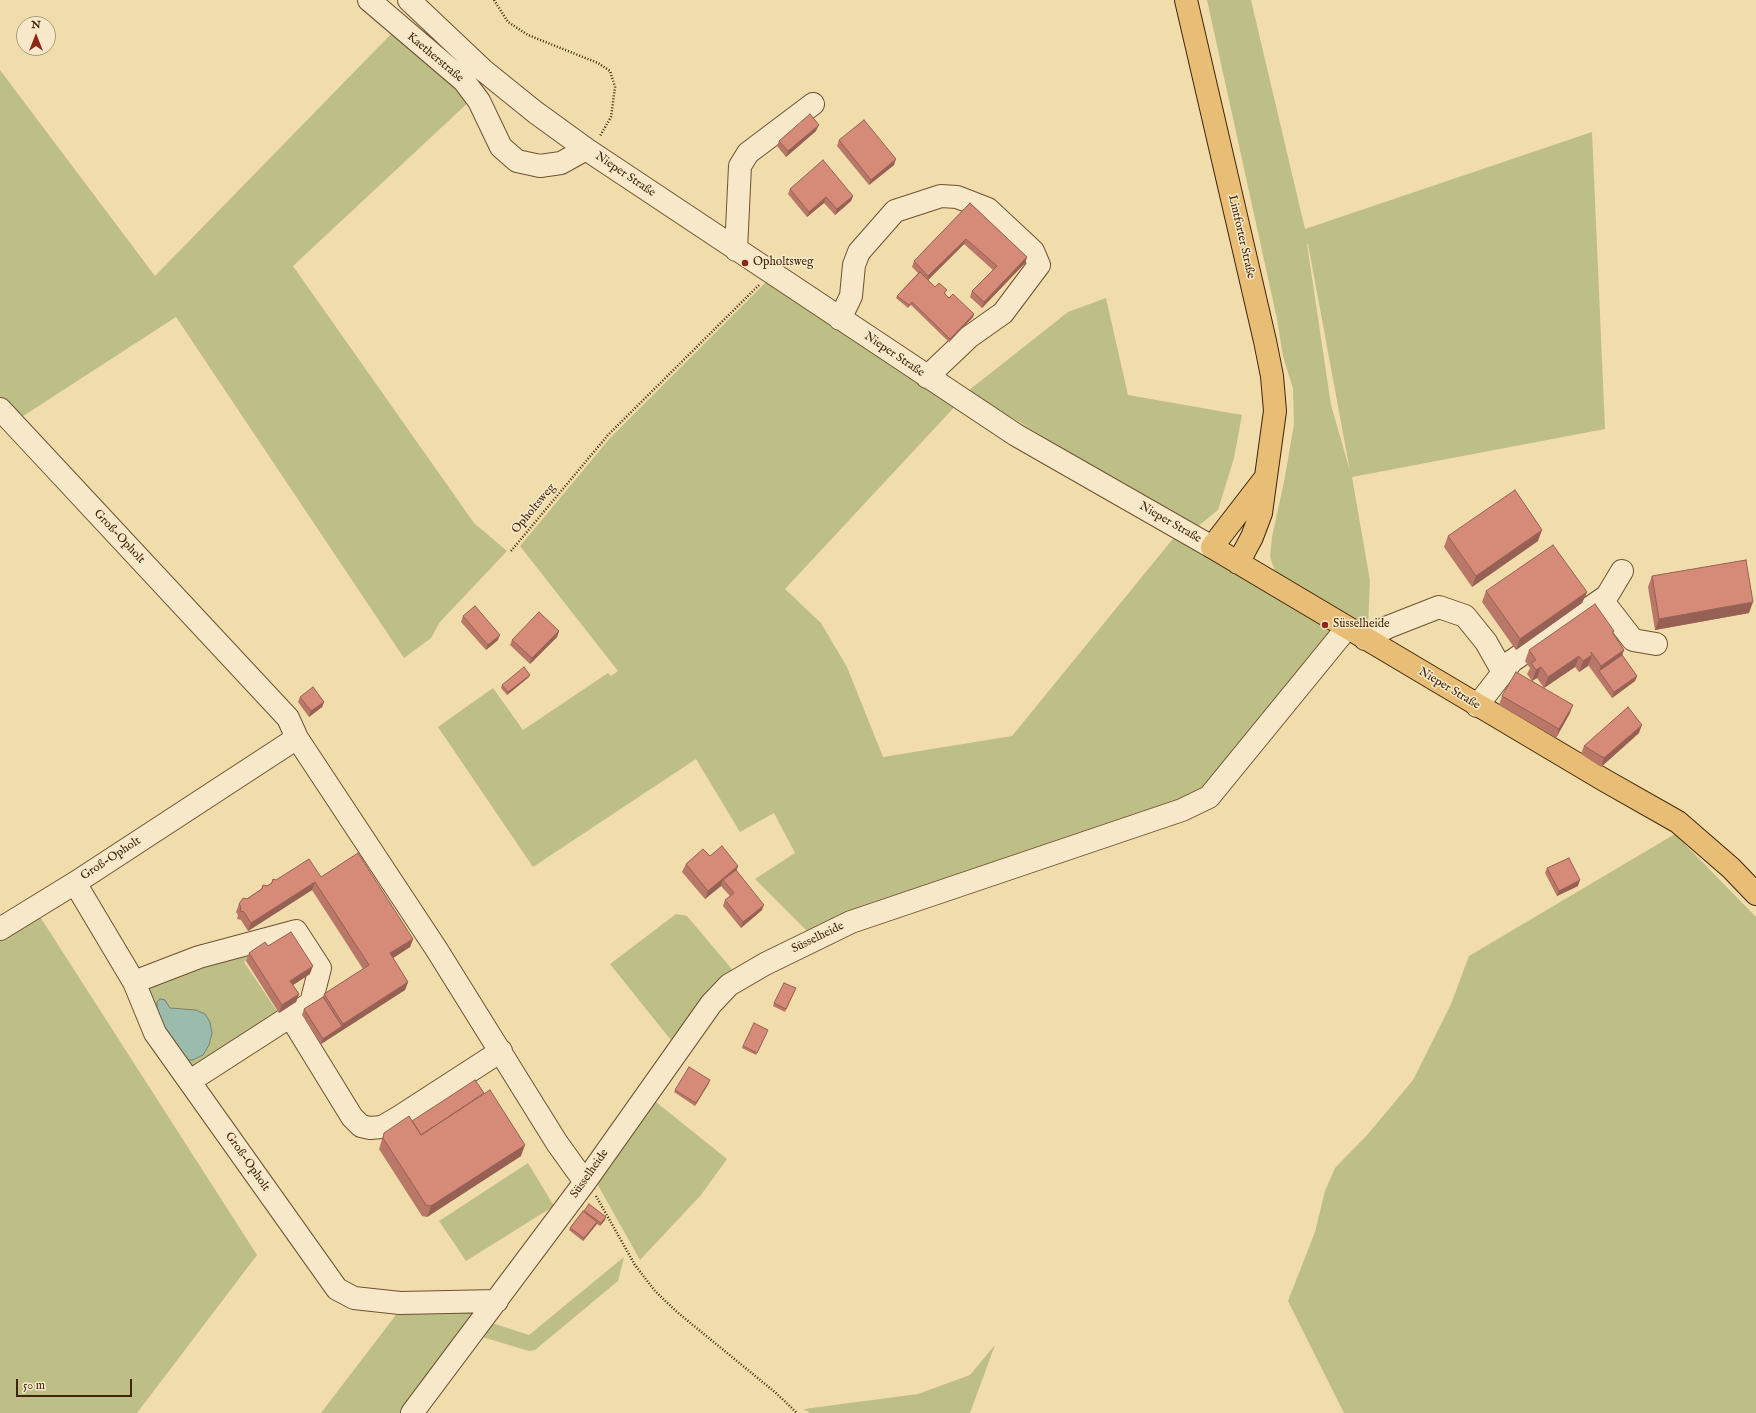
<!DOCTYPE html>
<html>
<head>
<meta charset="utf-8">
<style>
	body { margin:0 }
	#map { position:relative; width:1756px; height:1413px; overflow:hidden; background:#f1dcab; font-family:"IM FELL English",serif }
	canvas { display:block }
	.north { position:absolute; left:16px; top:16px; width:40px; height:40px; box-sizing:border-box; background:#f6e8c8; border:1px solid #ae9a7c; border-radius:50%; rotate:0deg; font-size:11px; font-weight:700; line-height:16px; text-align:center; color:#412409 }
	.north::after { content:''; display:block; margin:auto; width:14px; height:18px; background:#8f2418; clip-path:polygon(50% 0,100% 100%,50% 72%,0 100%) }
	.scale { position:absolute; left:16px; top:1379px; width:116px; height:18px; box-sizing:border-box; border:2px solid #412409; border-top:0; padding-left:5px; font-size:12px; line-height:14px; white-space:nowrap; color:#412409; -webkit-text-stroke:3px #f6e8c8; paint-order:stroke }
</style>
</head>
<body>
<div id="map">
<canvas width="1756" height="1413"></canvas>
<div class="north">N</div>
<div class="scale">50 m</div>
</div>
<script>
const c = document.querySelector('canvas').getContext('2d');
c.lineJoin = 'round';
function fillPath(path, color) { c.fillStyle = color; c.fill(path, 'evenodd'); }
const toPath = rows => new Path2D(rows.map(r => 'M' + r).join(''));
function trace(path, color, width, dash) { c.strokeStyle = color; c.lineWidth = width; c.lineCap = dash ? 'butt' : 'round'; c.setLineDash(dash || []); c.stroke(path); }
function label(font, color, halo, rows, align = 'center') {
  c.font = font + ' "IM FELL English",serif'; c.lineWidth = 3; c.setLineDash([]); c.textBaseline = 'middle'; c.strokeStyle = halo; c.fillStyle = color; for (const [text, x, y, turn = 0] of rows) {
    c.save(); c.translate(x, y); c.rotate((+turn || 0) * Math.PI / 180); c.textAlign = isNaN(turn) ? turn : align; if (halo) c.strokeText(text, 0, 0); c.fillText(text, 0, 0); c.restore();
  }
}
const green = toPath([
	[1207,0,1251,0,1305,229,1592,132,1605,429,1352,477,1370,581,1368,626,1276,574,1270,557,1272,537,1284,482,1294,424,1293,389,1283,356,1277,319],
	[1307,244,1308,244,1350,471,1331,405],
	[394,31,472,99,293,266,474,523,507,551,440,622,431,638,404,658,176,317,17,420,0,401,0,70,155,276],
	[768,280,961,400,785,589,821,623,847,667,883,757,1012,736,1176,535,1333,630,1212,786,1181,804,810,934,755,879,795,853,774,813,740,832,696,759,533,867,438,727,493,688,523,730,608,673,611,676,618,671,520,546,610,438],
	[1106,298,1128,395,1242,415,1234,458,1218,510,1197,527,1127,487,968,391,1068,312],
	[1675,834,1756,917,1756,1413,1344,1413,1288,1301,1315,1232,1325,1191,1335,1168,1368,1134,1413,1080,1451,1004,1469,956],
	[37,912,257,1255,137,1413,0,1413,0,935],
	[676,914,687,916,736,974,674,1044,610,964],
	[257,953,244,962,279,1014,278,1019,201,1069,192,1071,183,1067,168,1046,150,1013,146,995,152,981,205,960],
	[160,1000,165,1000,170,1008,196,1010,205,1014,210,1022,212,1033,209,1045,203,1055,194,1060,187,1060,173,1046,165,1034,158,1019,157,1008,157,1002],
	[651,1098,727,1159,701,1195,640,1260,595,1180],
	[528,1163,554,1206,466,1261,439,1221],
	[624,1257,618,1281,535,1350,529,1351,479,1336,489,1322,529,1335],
	[402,1307,482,1307,402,1413,321,1413],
	[995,1345,970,1413,810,1413,804,1409,918,1394,970,1375]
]);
const water = toPath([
	[160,999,165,1000,170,1008,196,1010,205,1014,210,1022,212,1033,209,1045,203,1055,193,1060,187,1060,165,1034,157,1008,157,1002,160,999]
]);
const path = toPath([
	[494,0,508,22,528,35,598,63,610,71,615,87,611,117,600,136],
	[511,551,608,435,759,285],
	[596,1196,635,1265,655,1291,677,1312,776,1393,797,1413]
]);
const minor = toPath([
	[369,0,464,81,479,101,501,147,517,161,540,166,561,163,586,149],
	[409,0,483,70,535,112,586,149,1016,435,1212,547],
	[736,250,740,166,748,153,813,104],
	[840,319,851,296,854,265,859,252,895,211,941,196,957,197,988,209,1033,251,1039,265,1003,313,969,337,927,377],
	[0,409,288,718,297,738,75,883,0,929],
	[1602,600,1633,640,1656,644],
	[1365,639,1388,627,1439,607,1465,616,1486,642,1503,672],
	[1477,706,1512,661,1607,596,1622,571],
	[297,738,437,950,557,1143,585,1182],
	[75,883,134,982,155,1033,337,1289,354,1298,400,1303,497,1301],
	[134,982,199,957,296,931,320,968,311,1003,190,1081],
	[290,1016,352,1117,361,1126,370,1128,382,1127,399,1117,501,1051],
	[412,1413,585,1182,711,1004,729,985,765,964,851,922,1182,810,1209,797,1347,628]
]);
const major = toPath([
	[1186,0,1265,341,1272,376,1275,411,1261,513,1252,537,1238,563],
	[1266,477,1212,547,1604,780,1678,822,1731,868,1756,894]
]);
const wall = toPath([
	[816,131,786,157,777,146,779,141],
	[839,140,894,165,869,185,837,146],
	[790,189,853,196,851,201,835,215,824,203,807,217,788,194],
	[970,203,1027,257,1025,263,982,308,970,297,972,291,993,270,964,244,928,280,935,287,946,293,945,294,949,298,974,314,973,317,949,342,911,305,908,308,896,298,897,296,918,273,912,267,914,261],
	[1448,536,1538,541,1472,587,1444,547],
	[1652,576,1749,613,1655,630,1648,587],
	[1486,591,1587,592,1582,603,1516,650,1482,602],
	[463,616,498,640,486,650,461,622],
	[559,631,557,637,530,664,510,645,512,640],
	[1614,631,1613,634,1624,650,1622,655,1637,676,1635,681,1612,698,1588,665,1588,666,1579,672,1575,667,1544,688,1570,713,1556,738,1499,705,1502,696,1532,681,1527,674,1530,668,1525,661,1529,650],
	[1537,678,1544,688,1532,681],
	[529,677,507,695,501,688,502,685],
	[300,697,324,702,322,707,309,717,298,702],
	[1639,733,1601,767,1581,754,1584,746],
	[710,856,738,866,736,871,762,910,741,928,723,906,725,900,730,896,721,886,705,899,682,872,686,864],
	[1547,868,1578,886,1557,896,1545,873],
	[321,877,413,939,410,947,393,958,408,982,405,990,321,1044,302,1015,304,1009,323,997,324,994,363,969,312,890,248,931,241,920,237,919,238,915,236,912,239,904,261,889,263,885,267,886,271,883,273,879,276,880],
	[268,946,310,974,293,985,299,994,296,1002,279,1013,246,961,249,953],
	[795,991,785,1012,773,1006,774,1003],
	[767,1033,756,1055,742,1048,743,1046],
	[709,1083,695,1106,674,1092,675,1090],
	[412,1121,521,1156,427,1217,422,1216,379,1149,384,1133],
	[584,1211,605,1220,600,1226,597,1224,583,1241,569,1230,570,1228]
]);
const shadedWall = toPath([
	[819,125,816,131,786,157,788,151],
	[896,159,894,165,869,185,871,180],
	[853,196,851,201,835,215,837,209],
	[826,197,824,203,807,217,809,212],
	[966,239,964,244,926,282,928,276],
	[1027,257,1025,263,982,308,984,302],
	[974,314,973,317,949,342,950,339],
	[1542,530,1538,541,1472,587,1476,576],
	[1587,592,1582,603,1516,650,1520,639],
	[1753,602,1749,613,1655,630,1659,619],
	[559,631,557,637,530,664,532,658],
	[500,635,498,640,486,650,488,645],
	[1624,650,1620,661,1599,671,1597,677,1601,666],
	[1592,655,1588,666,1579,672,1583,661],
	[1579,656,1575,667,1544,688,1548,677],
	[1541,667,1537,678,1532,681,1536,670],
	[530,675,529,677,507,695,508,692],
	[1637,676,1635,681,1612,698,1614,692],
	[324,702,322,707,309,717,311,711],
	[1573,705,1570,713,1556,738,1559,729],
	[1642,725,1639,733,1601,767,1604,758],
	[738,866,735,874,723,880,721,886,705,899,708,891],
	[1580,880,1578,886,1557,896,1559,891],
	[315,882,312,890,248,931,251,923],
	[764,905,762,910,741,928,743,922],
	[413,939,410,947,387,962,390,953],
	[313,966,310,974,287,989,290,981],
	[408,982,405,990,321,1044,323,1039,342,1026,343,1024],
	[299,994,296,1002,279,1013,282,1005],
	[710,1080,709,1083,695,1106,696,1103],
	[525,1145,521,1156,427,1217,431,1206],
	[606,1217,605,1220,600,1226,601,1223],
	[597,1222,596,1225,583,1241,584,1238]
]);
const building = toPath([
	[810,114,819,125,788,151,779,141,810,114],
	[864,120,896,159,871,180,839,140,864,120],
	[823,160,853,196,837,209,826,197,809,212,790,189,823,160],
	[970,203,1027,257,984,302,972,291,997,266,966,239,928,276,914,261,970,203],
	[920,272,935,287,939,283,947,290,944,293,949,298,953,294,974,314,950,339,912,302,909,305,897,296,920,272],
	[1515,490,1542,530,1476,576,1448,536,1515,490],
	[1553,545,1587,592,1520,639,1486,591,1553,545],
	[1746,560,1753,602,1659,619,1652,576,1746,560],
	[1595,604,1614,631,1612,632,1624,650,1601,666,1591,652,1592,655,1583,661,1579,656,1548,677,1541,667,1536,670,1531,663,1536,660,1529,650,1595,604],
	[475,606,500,635,488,645,463,616,475,606],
	[539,612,559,631,532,658,512,640,539,612],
	[1622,655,1637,676,1614,692,1599,671,1622,655],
	[524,667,530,675,508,692,502,685,524,667],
	[1516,672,1573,705,1559,729,1502,696,1516,672],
	[313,687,324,702,311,711,300,697,313,687],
	[1628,707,1642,725,1604,758,1584,746,1628,707],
	[722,846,738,866,708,891,686,864,703,849,710,856,722,846],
	[358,853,413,939,390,953,408,982,343,1024,324,994,369,965,315,882,251,923,244,912,240,911,241,907,239,904,243,898,247,899,262,889,263,885,267,886,272,883,273,879,276,880,309,859,321,877,358,853],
	[1569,858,1580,880,1559,891,1547,868,1569,858],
	[736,870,764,905,743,922,725,900,734,893,723,880,736,870],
	[291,932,313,966,290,981,299,994,282,1005,249,953,265,942,268,946,291,932],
	[784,983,796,988,786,1009,774,1003,784,983],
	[323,997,342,1026,323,1039,304,1009,323,997],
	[754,1023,768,1030,757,1053,743,1046,754,1023],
	[689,1067,710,1080,696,1103,675,1090,689,1067],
	[475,1080,484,1093,421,1135,412,1121,475,1080],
	[490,1090,525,1145,431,1206,426,1205,383,1138,384,1133,409,1116,421,1135,490,1090],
	[589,1204,606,1217,601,1223,584,1211,589,1204],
	[583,1211,597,1222,584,1238,570,1228,583,1211]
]);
const markers = [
	[745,263,4,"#8f2418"],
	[1325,625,4,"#8f2418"]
];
const streetNames = [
	["Kaetherstraße",435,58,40],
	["Nieper Straße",625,175,34],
	["Lintforter Straße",1241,237,77],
	["Nieper Straße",894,355,34],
	["Opholtsweg",534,509,-50],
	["Nieper Straße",1170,523,30],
	["Groß-Opholt",119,537,47],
	["Nieper Straße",1449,689,31],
	["Groß-Opholt",111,859,-33],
	["Süsselheide",818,938,-26],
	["Groß-Opholt",247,1162,55],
	["Süsselheide",590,1174,-55]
];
const poiNames = [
	["Opholtsweg",753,263],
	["Süsselheide",1333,625]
];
fillPath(green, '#bebf86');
fillPath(water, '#9bbbac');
trace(water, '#777f6b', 1);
trace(minor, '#6d5232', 24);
trace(major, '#412409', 24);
trace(path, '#412409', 2.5, [1, 2]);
trace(minor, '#f6e8c8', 22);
trace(major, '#e8be76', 22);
fillPath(wall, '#b87767');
fillPath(shadedWall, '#966154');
fillPath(building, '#d68a78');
trace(building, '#966154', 1);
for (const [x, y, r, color] of markers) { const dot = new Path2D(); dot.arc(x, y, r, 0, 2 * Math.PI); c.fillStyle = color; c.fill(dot); trace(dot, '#f6e8c8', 1.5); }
label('12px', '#412409', '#f6e8c8', streetNames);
label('12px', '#412409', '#f6e8c8', poiNames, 'left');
</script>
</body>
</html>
